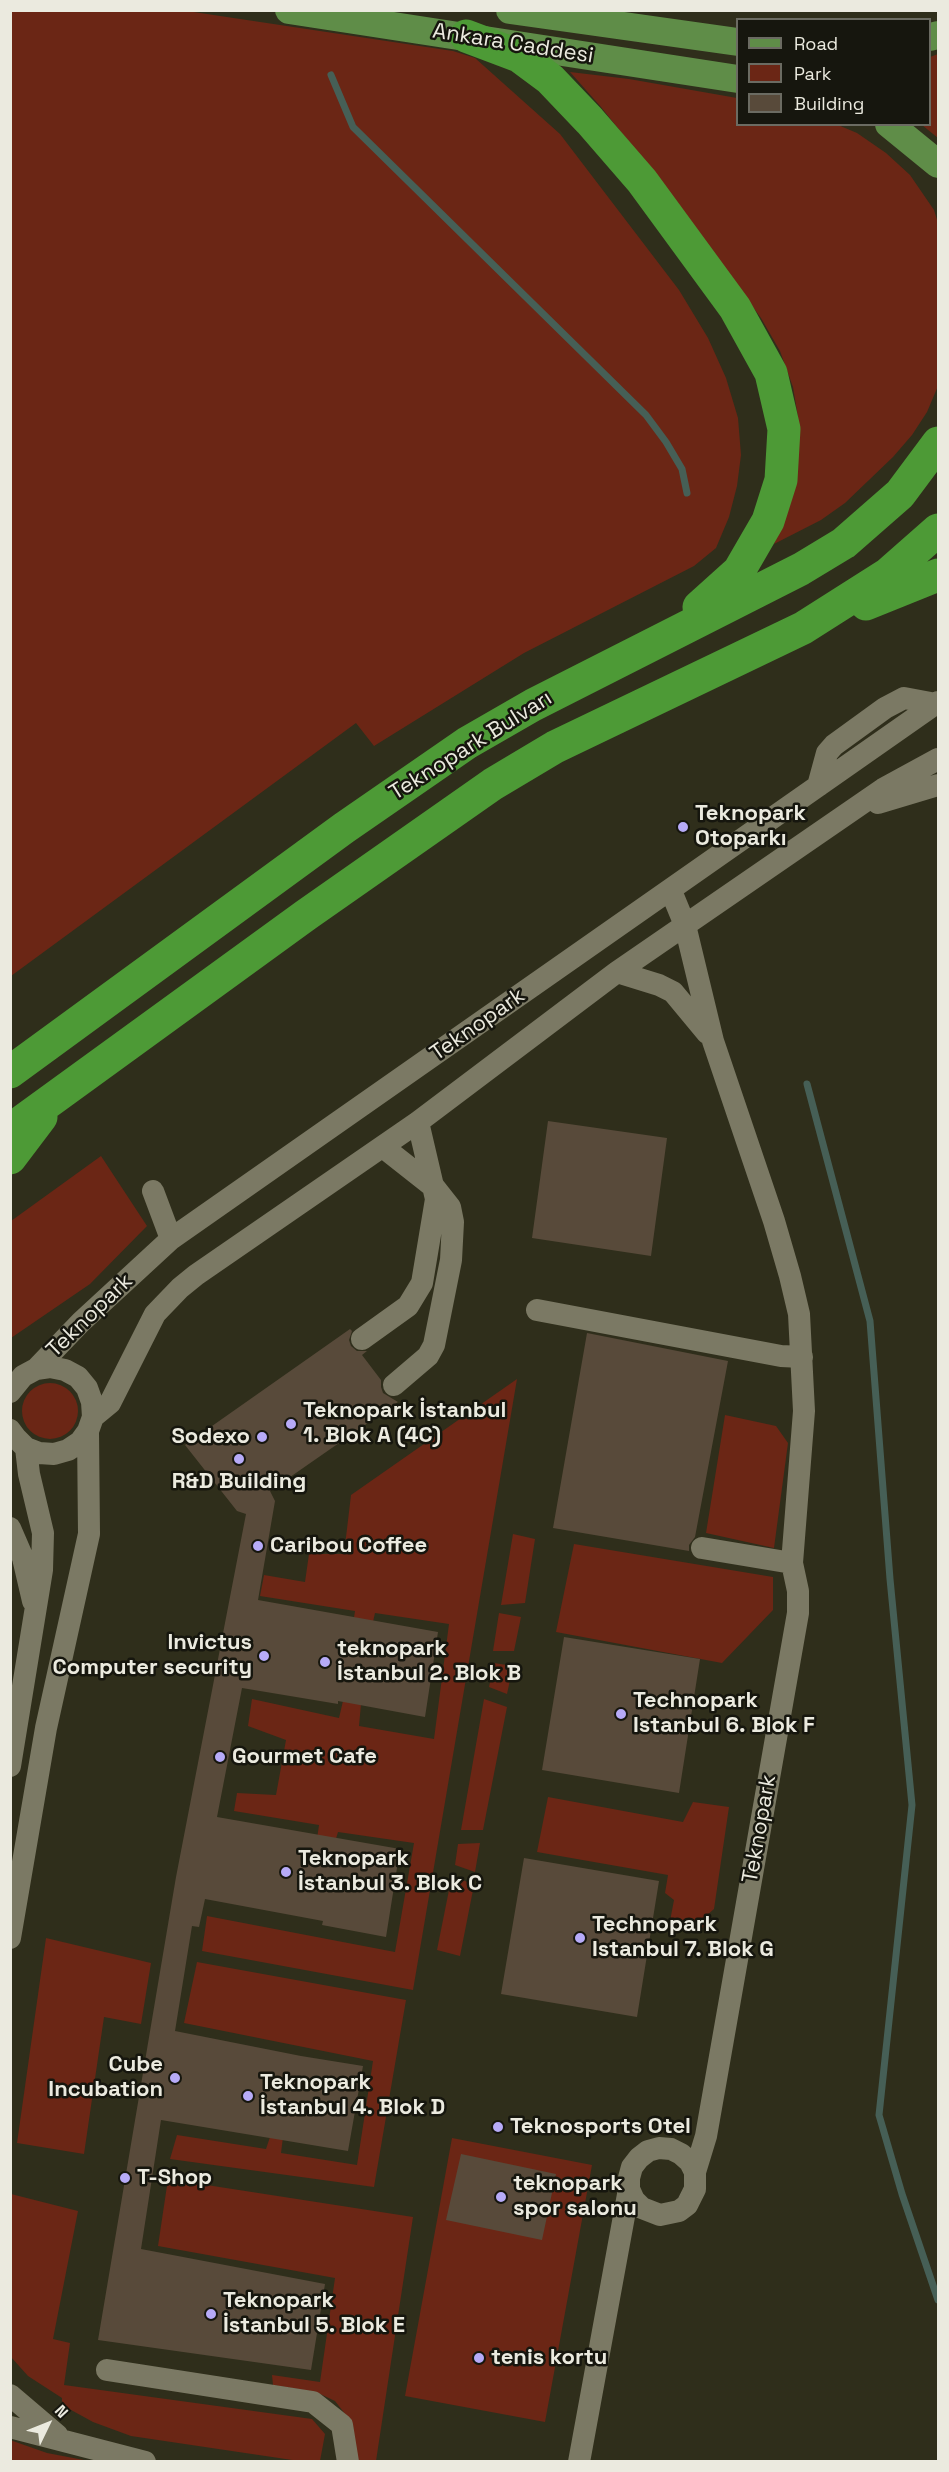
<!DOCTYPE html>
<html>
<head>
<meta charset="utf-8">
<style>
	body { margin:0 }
	#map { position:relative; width:949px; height:2472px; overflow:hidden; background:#2f2e1b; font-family:"Space Grotesk",sans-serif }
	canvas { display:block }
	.frame { position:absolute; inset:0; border:12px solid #ebeadf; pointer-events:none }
	.legend { position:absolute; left:736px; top:18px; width:195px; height:108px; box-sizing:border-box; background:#16160e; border:2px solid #6b6b62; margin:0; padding:8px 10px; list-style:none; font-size:18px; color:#ebeadf }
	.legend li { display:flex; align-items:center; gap:12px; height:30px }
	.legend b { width:30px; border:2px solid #6b6b62 }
	.north { position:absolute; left:18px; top:2394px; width:60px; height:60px; -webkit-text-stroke:4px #16160e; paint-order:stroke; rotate:47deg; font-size:16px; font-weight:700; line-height:24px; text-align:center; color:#ebeadf }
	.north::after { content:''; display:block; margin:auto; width:21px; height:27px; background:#ebeadf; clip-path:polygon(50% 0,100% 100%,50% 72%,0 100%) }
</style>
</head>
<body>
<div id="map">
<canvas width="949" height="2472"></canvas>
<div class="frame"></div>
<ul class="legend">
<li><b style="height:8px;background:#5f8d48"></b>Road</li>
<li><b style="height:16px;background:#6b2615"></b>Park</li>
<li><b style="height:16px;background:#584a3a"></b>Building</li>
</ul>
<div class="north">N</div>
</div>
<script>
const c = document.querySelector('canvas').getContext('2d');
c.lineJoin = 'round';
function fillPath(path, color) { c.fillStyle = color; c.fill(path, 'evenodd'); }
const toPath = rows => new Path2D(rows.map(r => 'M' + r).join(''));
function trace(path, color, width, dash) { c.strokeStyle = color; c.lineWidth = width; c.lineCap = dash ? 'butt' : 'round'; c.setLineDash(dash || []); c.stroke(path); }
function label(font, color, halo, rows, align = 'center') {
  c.font = font + ' "Space Grotesk",sans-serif'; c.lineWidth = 5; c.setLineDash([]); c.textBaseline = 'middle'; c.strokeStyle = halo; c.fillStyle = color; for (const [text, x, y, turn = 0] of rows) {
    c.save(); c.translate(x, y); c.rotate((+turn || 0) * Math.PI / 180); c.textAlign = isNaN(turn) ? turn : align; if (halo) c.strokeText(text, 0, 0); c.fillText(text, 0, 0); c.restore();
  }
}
const green = toPath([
	[11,10,187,11,453,51,475,58,560,134,679,290,708,338,726,378,738,418,741,455,737,486,729,517,716,548,694,566,524,653,374,746,356,723,11,976],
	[938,54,938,138,922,125,930,124,930,57],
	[570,72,629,79,737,98,738,124,838,125,857,133,886,153,910,175,934,210,938,223,938,386,927,412,912,435,893,457,845,503,821,520,774,544,791,494,798,417,793,387,780,351,761,318,657,177,601,107],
	[101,1156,147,1226,90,1284,11,1338,11,1221],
	[517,1379,413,1990,202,1951,207,1916,395,1952,414,1843,338,1832,335,1842,317,1839,319,1825,234,1811,237,1793,276,1795,286,1740,248,1726,252,1699,339,1718,343,1701,361,1704,359,1726,434,1739,449,1624,375,1613,370,1635,352,1631,355,1611,260,1596,264,1575,305,1582,309,1554,344,1554,351,1495],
	'22 1411a28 28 0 1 1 56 0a28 28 0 1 1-56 0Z',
	[725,1415,776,1426,788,1443,774,1548,706,1533],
	[513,1534,535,1539,525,1603,501,1605],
	[574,1544,773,1577,773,1610,722,1663,556,1632],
	[499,1613,521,1617,514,1651,493,1651],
	[494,1663,513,1666,507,1694,489,1687],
	[484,1699,507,1707,483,1830,461,1830],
	[548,1797,683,1822,693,1802,729,1807,714,1909,706,1916,703,1928,670,1921,674,1900,665,1893,668,1875,537,1852],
	[480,1843,475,1872,455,1865,458,1844],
	[452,1875,474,1885,460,1956,437,1950],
	[46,1938,151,1963,141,2024,104,2017,84,2154,17,2143],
	[197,1962,406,2000,374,2187,170,2159,177,2135,266,2149,271,2134,283,2137,281,2153,357,2165,373,2061,184,2023],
	[452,2138,592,2165,545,2422,405,2396],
	[168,2179,413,2217,376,2461,354,2461,353,2424,335,2401,316,2392,273,2385,272,2375,320,2382,335,2278,158,2246],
	[11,2194,78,2211,53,2339,70,2343,64,2385,312,2419,325,2434,320,2461,299,2461,131,2436,93,2422,62,2405,62,2398,28,2376,11,2357],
	[10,2440,47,2453,89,2461,11,2461]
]);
const stream = toPath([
	[331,75,353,127,646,415,666,442,682,469,687,493],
	[807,1084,870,1321,890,1579,912,1805,879,2115,902,2194,938,2300]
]);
const building = toPath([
	[548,1121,667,1138,651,1256,532,1238],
	[350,1329,352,1331,349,1340,351,1346,357,1351,367,1351,362,1355,381,1380,381,1387,383,1393,398,1402,270,1491,275,1501,258,1600,438,1632,425,1717,338,1701,338,1704,242,1688,217,1817,400,1849,386,1937,322,1925,323,1921,205,1899,199,1927,192,1926,175,2031,301,2056,363,2066,348,2151,161,2120,141,2249,325,2284,311,2370,98,2340,176,1877,246,1514,237,1511,185,1445],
	[587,1333,728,1361,695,1537,689,1545,689,1551,553,1528],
	[564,1637,700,1659,679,1793,542,1770],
	[524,1858,659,1881,637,2017,501,1994],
	[461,2154,556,2174,542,2240,446,2220]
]);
const minor = toPath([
	[818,786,827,753,834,745,885,708,904,698,936,704],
	[878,803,938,785],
	[671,891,685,925,713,1041,774,1221,790,1276,799,1314,804,1411,792,1563,798,1591,798,1613,706,2136,695,2172,695,2189,687,2205,679,2211,660,2215,642,2208,634,2200,629,2189,629,2178,632,2167,639,2158,648,2151,659,2148,671,2149,681,2154,690,2162,695,2172],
	[617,972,659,985,673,992,707,1033],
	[383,1147,435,1188,450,1207,453,1222,451,1260,434,1345,428,1356,394,1385],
	[153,1191,171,1239],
	[537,1310,781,1356,802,1357],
	[362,1339,408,1306,422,1283,436,1199,418,1122],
	[36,1369,81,1322,171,1239,938,702],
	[10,1392,23,1376,36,1369,50,1367,65,1370,78,1377,87,1388,92,1402,93,1417,88,1431,80,1442,68,1450,54,1454,39,1453,26,1448,16,1438,10,1430],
	[93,1417,110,1403,155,1314,180,1288,196,1275,418,1122,617,972,883,789,938,759],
	[10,1528,23,1558,33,1601],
	[702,1548,792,1563],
	[10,1766,42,1570,43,1533,29,1474,26,1448],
	[10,1938,46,1728,89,1534,88,1431],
	[107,2370,313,2402,342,2425,348,2462],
	[10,2395,57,2435],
	[10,2427,145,2462],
	[579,2462,629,2189]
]);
const major = toPath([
	[289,10,738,79],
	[510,10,738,42],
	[930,37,938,35],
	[889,124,938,164]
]);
const highway = toPath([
	[466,36,519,56,550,79,590,121,642,181,735,308,771,373,784,429,781,480,768,521,739,571,699,607],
	[866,604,938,575],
	[10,1072,344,828,467,743,533,705,801,569,844,543,900,494,938,443],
	[10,1130,306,915,493,784,555,747,803,628,888,574,938,530],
	[10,1158,41,1117]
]);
const markers = [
	[683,827,6,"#b7abf8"],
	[291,1424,6,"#b7abf8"],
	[262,1437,6,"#b7abf8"],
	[239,1459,6,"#b7abf8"],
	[258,1546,6,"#b7abf8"],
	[264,1656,6,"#b7abf8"],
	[325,1662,6,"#b7abf8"],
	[621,1714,6,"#b7abf8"],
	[220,1757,6,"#b7abf8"],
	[286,1872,6,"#b7abf8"],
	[580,1938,6,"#b7abf8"],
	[175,2078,6,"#b7abf8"],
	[248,2096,6,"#b7abf8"],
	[498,2127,6,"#b7abf8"],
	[125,2178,6,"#b7abf8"],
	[501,2197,6,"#b7abf8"],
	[211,2314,6,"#b7abf8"],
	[479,2358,6,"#b7abf8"]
];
const streetNames = [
	["Ankara Caddesi",513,44,9],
	["Teknopark Bulvarı",471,746,-32],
	["Teknopark",478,1025,-35],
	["Teknopark",90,1316,-44],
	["Teknopark",760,1829,-80]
];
const poiNames = [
	["Teknopark",695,814],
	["Otoparkı",695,839],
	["Teknopark İstanbul",303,1411],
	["1. Blok A (4C)",303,1436],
	["Sodexo",250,1437,"right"],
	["R&D Building",239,1482,"center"],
	["Caribou Coffee",270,1546],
	["Invictus",252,1643,"right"],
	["Computer security",252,1668,"right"],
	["teknopark",337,1649],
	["İstanbul 2. Blok B",337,1674],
	["Technopark",633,1701],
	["Istanbul 6. Blok F",633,1726],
	["Gourmet Cafe",232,1757],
	["Teknopark",298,1859],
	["İstanbul 3. Blok C",298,1884],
	["Technopark",592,1925],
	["Istanbul 7. Blok G",592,1950],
	["Cube",163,2065,"right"],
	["Incubation",163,2090,"right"],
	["Teknopark",260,2083],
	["İstanbul 4. Blok D",260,2108],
	["Teknosports Otel",510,2127],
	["T-Shop",137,2178],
	["teknopark",513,2184],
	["spor salonu",513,2209],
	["Teknopark",223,2301],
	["İstanbul 5. Blok E",223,2326],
	["tenis kortu",491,2358]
];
fillPath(green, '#6b2615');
trace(stream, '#465f56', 7);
fillPath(building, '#584a3a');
trace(minor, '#7b7964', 22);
trace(major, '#5f8d48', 28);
trace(highway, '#4d9a36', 33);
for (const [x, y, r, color] of markers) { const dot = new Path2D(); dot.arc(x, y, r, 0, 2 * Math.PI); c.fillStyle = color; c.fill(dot); trace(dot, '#16160e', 2); }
label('22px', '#ebeadf', '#16160e', streetNames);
label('bold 22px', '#ebeadf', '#16160e', poiNames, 'left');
</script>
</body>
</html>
